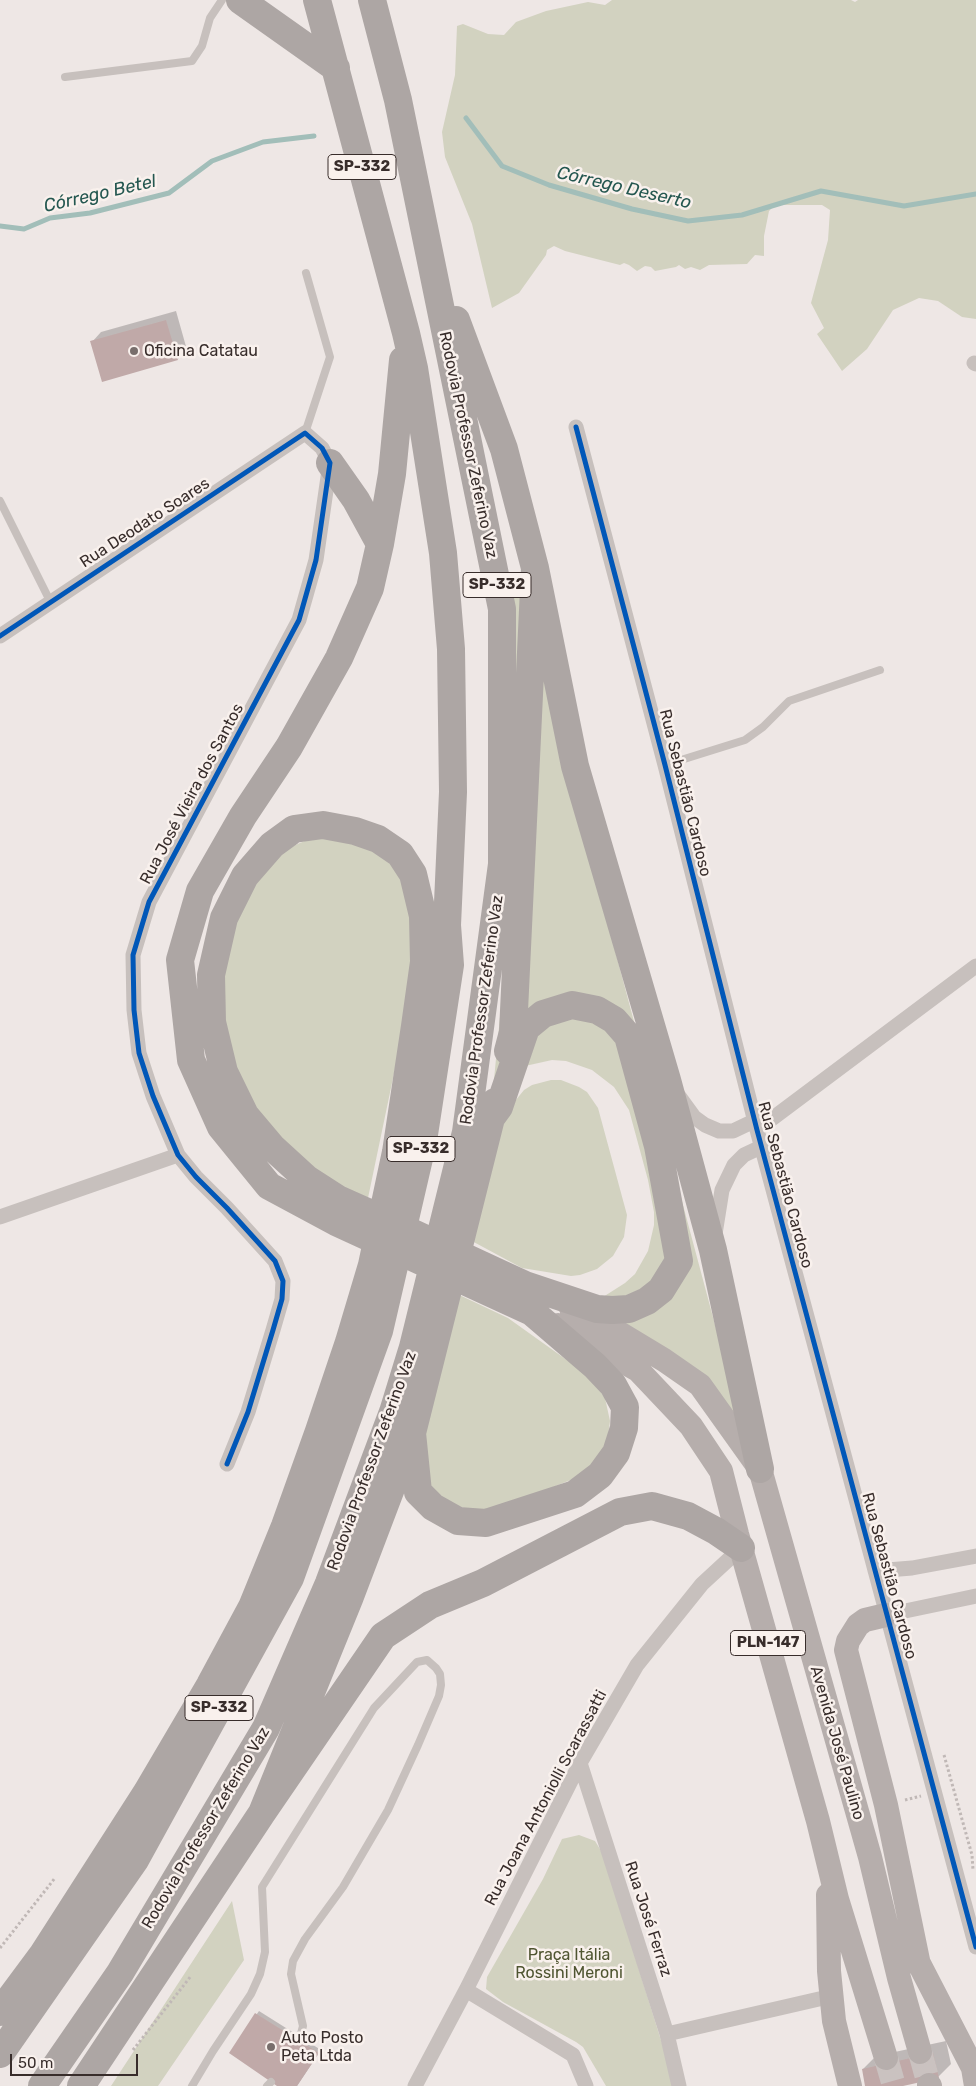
<!DOCTYPE html>
<html>
<head>
<meta charset="utf-8">
<style>
	body { margin:0 }
	#map { position:relative; width:976px; height:2086px; overflow:hidden; background:#eee7e5; font-family:Rubik,sans-serif }
	canvas { display:block }
	.scale { position:absolute; left:10px; top:2054px; width:128px; height:22px; box-sizing:border-box; border:2px solid #382d2b; border-top:0; padding-left:6px; font-size:15px; line-height:18px; white-space:nowrap; color:#382d2b; -webkit-text-stroke:4px #f9f1ed; paint-order:stroke }
</style>
</head>
<body>
<div id="map">
<canvas width="976" height="2086"></canvas>
<div class="scale">50 m</div>
</div>
<script>
const c = document.querySelector('canvas').getContext('2d');
c.lineJoin = 'round';
function fillPath(path, color) { c.fillStyle = color; c.fill(path, 'evenodd'); }
const toPath = rows => new Path2D(rows.map(r => 'M' + r).join(''));
function trace(path, color, width, dash) { c.strokeStyle = color; c.lineWidth = width; c.lineCap = dash ? 'butt' : 'round'; c.setLineDash(dash || []); c.stroke(path); }
function label(font, color, halo, rows, align = 'center') {
  c.font = font + ' Rubik,sans-serif'; c.lineWidth = 5; c.setLineDash([]); c.textBaseline = 'middle'; c.strokeStyle = halo; c.fillStyle = color; for (const [text, x, y, turn = 0] of rows) {
    c.save(); c.translate(x, y); c.rotate((+turn || 0) * Math.PI / 180); c.textAlign = isNaN(turn) ? turn : align; if (halo) c.strokeText(text, 0, 0); c.fillText(text, 0, 0); c.restore();
  }
}
const green = toPath([
	[612,0,851,0,855,2,858,0,976,0,976,319,962,317,938,301,919,298,893,310,867,349,842,371,817,334,824,328,811,303,828,240,830,210,822,205,775,205,769,211,764,236,764,256,755,255,747,264,709,265,700,270,691,267,685,269,679,265,676,267,655,271,651,267,645,266,637,271,629,265,624,263,620,265,565,251,554,246,547,250,546,255,519,293,492,308,472,224,445,157,442,132,455,75,457,26,463,24,488,34,504,35,516,22,546,11,588,2,605,5],
	[515,592,524,598,582,827,741,1422,610,1320,603,1297,625,1283,635,1274,648,1251,654,1225,654,1212,648,1180,629,1110,614,1087,592,1070,566,1061,552,1060,525,1066,493,1090,514,870,517,697,509,594],
	[322,838,337,838,378,852,398,871,417,908,402,1035,368,1198,347,1191,306,1167,245,1095,223,1026,225,954,245,896,279,852,307,840],
	[551,1080,561,1080,579,1087,587,1092,598,1108,627,1215,624,1237,613,1256,597,1269,580,1275,571,1276,522,1268,470,1240,494,1127,524,1090,532,1085],
	[453,1292,508,1318,592,1378,605,1398,610,1421,607,1444,588,1473,496,1510,470,1510,458,1506,446,1500,427,1483,416,1462],
	[579,1835,595,1841,603,1854,664,2050,673,2086,606,2086,583,2047,576,2042,503,2002,486,1989,487,1977,543,1879,562,1839],
	[232,1901,244,1960,158,2086,111,2086]
]);
const shadow = toPath([
	[176,311,187,350,178,359,92,342,101,332],
	[259,2011,321,2050,297,2086,279,2086,230,2053],
	[946,2041,951,2064,938,2077,897,2086,867,2086,863,2069,876,2056]
]);
const stream = toPath([
	[466,118,502,166,549,185,632,209,688,221,742,215,821,191,904,206,976,194],
	[0,226,24,229,50,218,90,213,169,193,212,161,263,142,314,136]
]);
const building = toPath([
	[166,320,178,360,102,382,90,341],
	[255,2013,319,2053,297,2086,277,2086,229,2053],
	[933,2053,939,2078,903,2086,865,2086,862,2069]
]);
const primaryTunnel = toPath([
	[920,2052,929,2085],
	[886,2058,894,2086]
]);
const path = toPath([
	[944,1755,972,1855,973,1870],
	[905,1800,921,1796],
	[0,1948,55,1878],
	[133,2050,191,1976]
]);
const lane = toPath([
	[65,77,192,61,202,46,210,18,222,0],
	[305,433,330,357,306,273],
	[0,501,50,601],
	[665,765,745,740,763,727,789,701,880,670],
	[192,2086,213,2051,251,1994,260,1974,265,1952,262,1887,374,1708,417,1662,427,1660,436,1668,440,1674,441,1685,439,1696,418,1745,388,1810,343,1887,305,1939,293,1961,291,1974,303,2026,299,2041],
	[267,2086,271,2082]
]);
const street = toPath([
	[974,363,976,364],
	[576,427,665,765,757,1130,976,1947],
	[0,636,305,433,322,448,330,463,316,560,299,620,149,902,133,955,134,1010,139,1053,153,1096,178,1155,196,1177,227,1208,275,1261,283,1281,282,1299,273,1330,248,1412,227,1464],
	[678,1095,694,1117,705,1125,719,1131,733,1131,754,1121],
	[757,1130,976,966],
	[0,1217,178,1155],
	[715,1234,722,1190,734,1165,744,1155,761,1147],
	[875,1571,912,1568,976,1556],
	[886,1615,976,1596],
	[580,1763,667,2034,679,2086],
	[466,1990,573,2055,586,2086],
	[667,2034,832,1996],
	[415,2086,466,1990,580,1763,637,1665,702,1584,741,1548]
]);
const primary = toPath([
	[571,1308,616,1331,664,1360,700,1385,760,1469,870,1857,899,1978,920,2052],
	[558,1325,638,1370,691,1426,721,1471,737,1534,818,1821,837,1899,886,2058],
	[886,1615,865,1620,858,1625,848,1641,846,1650,886,1805,919,1965],
	[828,1895,829,1971,834,2021,850,2086],
	[912,1950,973,2068,976,2086],
	[929,2085,930,2086]
]);
const highway = toPath([
	[240,0,336,68],
	[456,320,504,449,535,568,575,766,667,1080,713,1250,760,1469],
	[403,360,392,474,380,544,370,588,339,658,289,747,243,816,200,891,180,960,191,1060,221,1127,269,1186,336,1222,532,1312,595,1366,613,1385,625,1407,624,1428,616,1453,600,1475,575,1494,486,1523,458,1521,433,1507,418,1492,412,1433],
	[330,463,356,500,380,544],
	[508,1051,513,1032,535,568],
	[262,1813,349,1599,412,1433,495,1102],
	[0,2012,43,1954,147,1792,210,1685,252,1607,285,1526,319,1431,349,1342,372,1265,396,1152,415,1026,424,962,423,916,413,874,400,854,378,839,355,831,323,825,294,829,272,845,245,876,224,918,211,975,212,1022,224,1072,245,1115,272,1147,307,1179,338,1199,385,1220,501,1274,525,1285,597,1309,612,1310,629,1309,647,1301,661,1290,679,1261,658,1146,628,1036,614,1020,597,1010,572,1005,543,1014,526,1028,499,1107,491,1118],
	[0,2054,135,1860,290,1578,379,1331,423,1141,450,965,447,925,453,792,451,649,443,553,414,368,406,333,317,0],
	[42,2086,120,1973,266,1728,329,1583,393,1412,413,1347,466,1132,502,864,502,609,398,100,372,0],
	[81,2086,262,1813,383,1636,430,1605,483,1583,620,1512,652,1506,688,1516,716,1531,741,1548]
]);
const cycleway = toPath([
	[576,427,665,765,757,1130,976,1947],
	[0,636,305,433,322,448,330,463,316,560,299,620,149,902,133,955,134,1010,139,1053,153,1096,178,1155,196,1177,227,1208,275,1261,283,1281,282,1299,273,1330,248,1412,227,1464]
]);
const markers = [
	[134,351,5,"#786e6c"],
	[271,2047,5,"#786e6c"]
];
const shields = [
	[362,167,68],
	[497,585,68],
	[421,1149,68],
	[768,1643,75],
	[219,1708,68]
];
const shieldNames = [
	["SP-332",362,167],
	["SP-332",497,585],
	["SP-332",421,1149],
	["PLN-147",768,1643],
	["SP-332",219,1708]
];
const poiNames = [
	["Oficina Catatau",144,351],
	["Auto Posto",281,2038],
	["Peta Ltda",281,2056]
];
const streetNames = [
	["Rodovia Professor Zeferino Vaz",468,445,78],
	["Rua Deodato Soares",145,523,-33],
	["Rua Sebastião Cardoso",685,793,76],
	["Rua José Vieira dos Santos",192,794,-62],
	["Rodovia Professor Zeferino Vaz",482,1010,-82],
	["Rua Sebastião Cardoso",785,1185,75],
	["Rodovia Professor Zeferino Vaz",372,1461,-70],
	["Rua Sebastião Cardoso",889,1576,75],
	["Avenida José Paulino",837,1743,74],
	["Rua Joana Antoniolli Scarassatti",546,1798,-62],
	["Rodovia Professor Zeferino Vaz",206,1828,-59],
	["Rua José Ferraz",648,1919,72]
];
const parkNames = [
	["Praça Itália",569,1955],
	["Rossini Meroni",569,1973]
];
const waterNames = [
	["Córrego Deserto",624,188,13],
	["Córrego Betel",100,194,-13]
];
fillPath(green, '#d2d2c0');
fillPath(shadow, '#0003');
trace(stream, '#a2beb9', 5);
fillPath(building, '#c0a9a8');
trace(primaryTunnel, '#cac2c0', 24, [24, 12]);
trace(path, '#c0b8b6', 3, [2.5, 2.5]);
trace(lane, '#c7c0bd', 8);
trace(street, '#c7c0bd', 15);
trace(primary, '#b6aeac', 24);
trace(highway, '#ada6a4', 28);
trace(cycleway, '#0057b8', 5);
for (const [x, y, r, color] of markers) { const dot = new Path2D(); dot.arc(x, y, r, 0, 2 * Math.PI); c.fillStyle = color; c.fill(dot); trace(dot, '#f9f1ed', 2); }
for (const [x, y, w] of shields) { const box = new Path2D(); box.roundRect(x - w / 2, y - 12.5, w, 25, 4); c.fillStyle = '#f9f1ed'; c.fill(box); trace(box, '#382d2b', 1); }
label('bold 15px', '#382d2b', null, shieldNames);
label('16px', '#382d2b', '#f9f1ed', poiNames, 'left');
label('16px', '#382d2b', '#f9f1ed', streetNames);
label('16px', '#4f5531', '#f9f1ed', parkNames);
label('italic 18px', '#245750', '#f9f1ed', waterNames);
</script>
</body>
</html>
